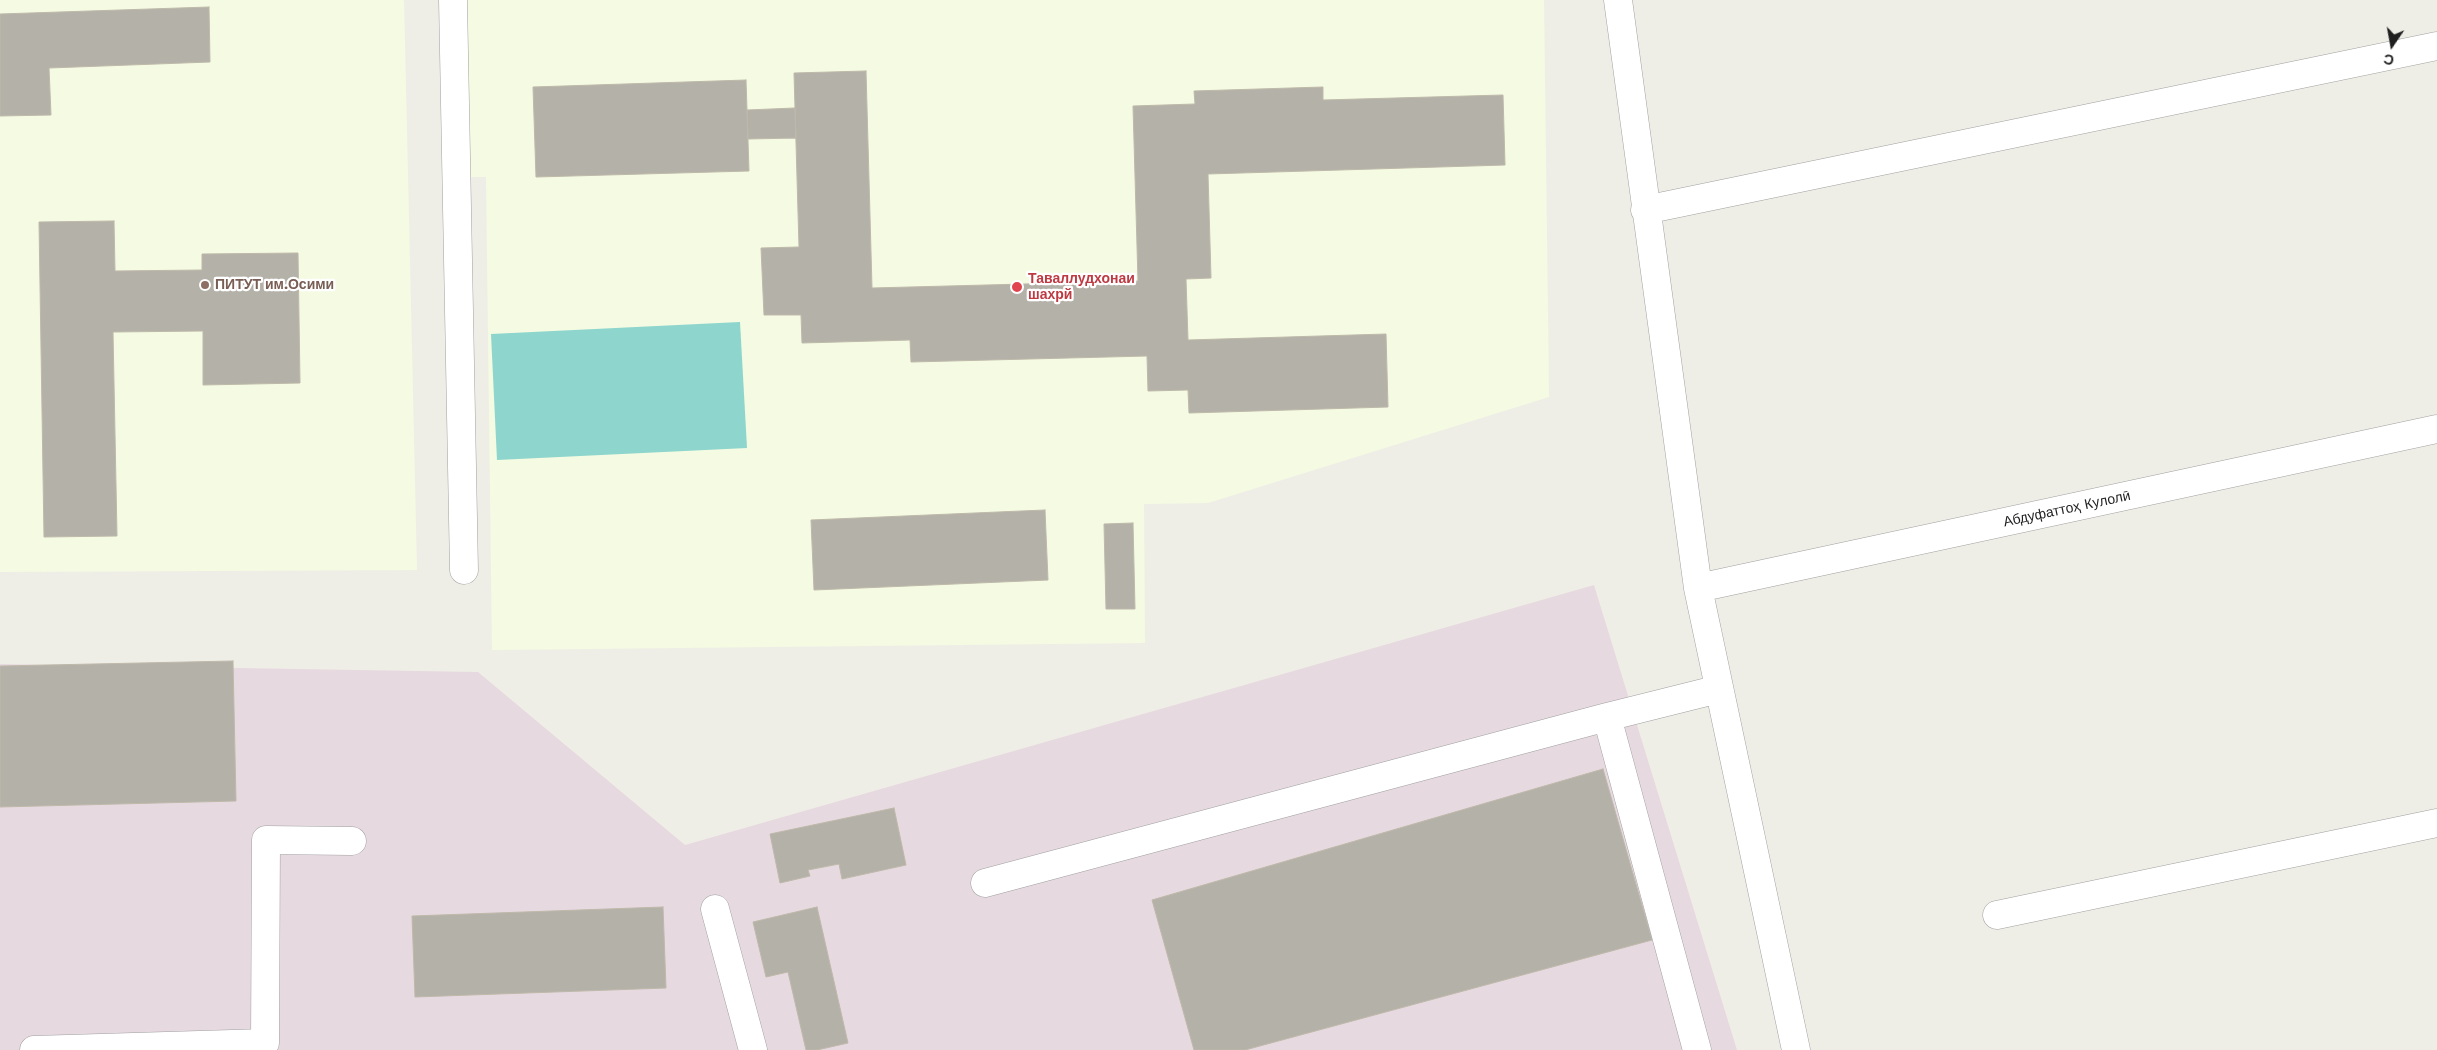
<!DOCTYPE html>
<html>
<head>
<meta charset="utf-8">
<style>
	body { margin:0 }
	#map { position:relative; width:2437px; height:1050px; overflow:hidden; background:#efeee6; font-family:"Work Sans",sans-serif }
	canvas { display:block }
	.north { position:absolute; left:2367px; top:20px; width:50px; height:50px; -webkit-text-stroke:4px #fff; paint-order:stroke; rotate:192deg; font-size:14px; font-weight:700; line-height:20px; text-align:center; color:#1f1f1f }
	.north::after { content:''; display:block; margin:auto; width:18px; height:22px; background:#1f1f1f; clip-path:polygon(50% 0,100% 100%,50% 72%,0 100%) }
</style>
</head>
<body>
<div id="map">
<canvas width="2437" height="1050"></canvas>
<div class="north">С</div>
</div>
<script>
const c = document.querySelector('canvas').getContext('2d');
c.lineJoin = 'round';
function fillPath(path, color) { c.fillStyle = color; c.fill(path, 'evenodd'); }
const toPath = rows => new Path2D(rows.map(r => 'M' + r).join(''));
function trace(path, color, width, dash) { c.strokeStyle = color; c.lineWidth = width; c.lineCap = dash ? 'butt' : 'round'; c.setLineDash(dash || []); c.stroke(path); }
function label(font, color, halo, rows, align = 'center') {
  c.font = font + ' "Work Sans",sans-serif'; c.lineWidth = 4.5; c.setLineDash([]); c.textBaseline = 'middle'; c.strokeStyle = halo; c.fillStyle = color; for (const [text, x, y, turn = 0] of rows) {
    c.save(); c.translate(x, y); c.rotate((+turn || 0) * Math.PI / 180); c.textAlign = isNaN(turn) ? turn : align; if (halo) c.strokeText(text, 0, 0); c.fillText(text, 0, 0); c.restore();
  }
}
const industrial = toPath([
	[1594,585,1737,1050,0,1050,0,664,478,672,685,845]
]);
const education = toPath([
	[0,0,404,0,417,570,0,572],
	[465,0,1544,0,1549,397,1208,503,1144,504,1145,643,492,650,486,177,467,177]
]);
const pitch = toPath([
	[740,322,747,448,497,460,491,334]
]);
const building = toPath([
	[209,7,210,62,49,68,51,115,0,116,0,14,209,7],
	[866,71,872,288,1138,281,1133,106,1195,104,1194,91,1323,87,1323,100,1503,95,1505,165,1208,174,1211,278,1186,279,1188,340,1386,334,1388,407,1189,413,1188,390,1148,391,1147,356,911,362,910,340,802,343,801,315,764,315,761,248,799,247,794,73,866,71],
	[746,80,749,171,536,177,533,87,746,80],
	[795,108,796,138,748,139,747,110,795,108],
	[114,221,115,271,202,270,202,254,298,253,300,383,203,385,203,331,113,332,117,536,44,537,39,222,114,221],
	[1045,510,1048,580,814,590,811,520,1045,510],
	[1133,523,1135,609,1106,609,1104,524,1133,523],
	[233,661,236,801,0,807,0,666,233,661],
	[1603,769,1652,940,1245,1050,1194,1050,1152,900,1603,769],
	[894,808,906,865,842,879,839,864,808,870,810,876,780,883,770,834,894,808],
	[663,907,666,988,415,997,412,916,663,907],
	[817,907,848,1043,817,1050,806,1050,788,972,766,977,753,922,817,907]
]);
const minor = toPath([
	[453,0,464,570],
	[1618,0,1698,588,1796,1050],
	[1645,210,2437,46],
	[1698,588,2437,429],
	[1607,717,1719,689],
	[985,883,1607,717,1697,1050],
	[715,909,753,1050],
	[1997,915,2437,823],
	[34,1050,265,1043,266,840,352,841]
]);
const markers = [
	[205,285,5,"#8d6e63"],
	[1017,287,6,"#e0444e"]
];
const healthNames = [
	["Таваллудхонаи",1028,279],
	["шахрй",1028,295]
];
const educationNames = [
	["ПИТУТ им.Осими",215,285]
];
const streetNames = [
	["Абдуфаттоҳ Кулолӣ",2067,509,-12]
];
fillPath(industrial, '#e7d9e0');
fillPath(education, '#f4fbe2');
fillPath(pitch, '#8dd5cd');
fillPath(building, '#b4b1a9');
trace(building, '#bfb9aa', 1);
trace(minor, '#a0a0a0', 29);
trace(minor, '#fff', 28);
for (const [x, y, r, color] of markers) { const dot = new Path2D(); dot.arc(x, y, r, 0, 2 * Math.PI); c.fillStyle = color; c.fill(dot); trace(dot, '#fff', 2); }
label('bold 14px', '#be3a42', '#fff', healthNames, 'left');
label('bold 14px', '#785e54', '#fff', educationNames, 'left');
label('14px', '#1f1f1f', '#fff', streetNames);
</script>
</body>
</html>
